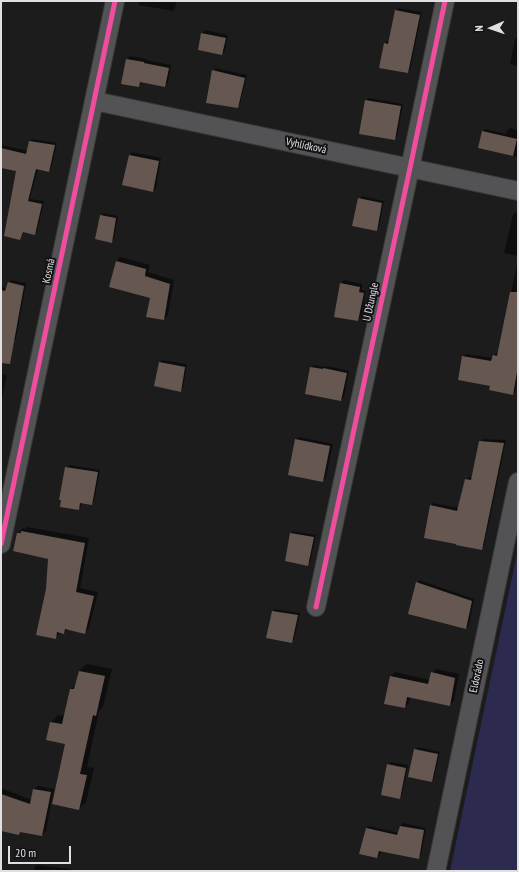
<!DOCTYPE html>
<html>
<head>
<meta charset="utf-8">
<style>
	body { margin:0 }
	#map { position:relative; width:519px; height:872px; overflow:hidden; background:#1c1c1d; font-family:"PT Sans Narrow",sans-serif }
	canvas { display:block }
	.frame { position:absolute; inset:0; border:2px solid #e0e0e3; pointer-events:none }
	.north { position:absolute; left:471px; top:8px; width:40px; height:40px; -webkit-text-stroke:3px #121215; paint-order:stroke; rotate:268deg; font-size:11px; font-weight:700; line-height:16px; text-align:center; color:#e0e0e3 }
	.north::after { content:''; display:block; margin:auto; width:14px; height:18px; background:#e0e0e3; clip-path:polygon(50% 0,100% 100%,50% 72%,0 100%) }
	.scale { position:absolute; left:8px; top:846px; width:63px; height:18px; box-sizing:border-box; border:2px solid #e0e0e3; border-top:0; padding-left:5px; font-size:12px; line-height:14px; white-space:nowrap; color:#e0e0e3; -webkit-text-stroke:3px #121215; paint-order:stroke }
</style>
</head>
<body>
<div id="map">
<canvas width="519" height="872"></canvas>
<div class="frame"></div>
<div class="north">N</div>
<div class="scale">20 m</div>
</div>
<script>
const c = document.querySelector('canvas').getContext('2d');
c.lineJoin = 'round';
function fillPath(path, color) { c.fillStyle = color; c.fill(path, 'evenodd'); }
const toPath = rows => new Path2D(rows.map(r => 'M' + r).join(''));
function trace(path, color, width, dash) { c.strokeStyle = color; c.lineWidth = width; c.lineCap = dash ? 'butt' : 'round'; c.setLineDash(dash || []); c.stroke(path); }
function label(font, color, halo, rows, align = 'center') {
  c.font = font + ' "PT Sans Narrow",sans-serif'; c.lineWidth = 4; c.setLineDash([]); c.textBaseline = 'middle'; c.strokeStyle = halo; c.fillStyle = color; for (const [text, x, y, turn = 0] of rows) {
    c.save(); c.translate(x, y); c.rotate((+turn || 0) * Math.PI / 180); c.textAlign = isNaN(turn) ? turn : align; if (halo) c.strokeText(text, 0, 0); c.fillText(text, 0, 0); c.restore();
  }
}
const green = toPath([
	[518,549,518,871,450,871]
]);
const shadow = toPath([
	[139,1,177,1,175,8,173,11,139,5],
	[398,8,422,12,410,70,408,72,385,43,387,41,389,41,396,11],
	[205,30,228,35,225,51,222,54,199,49,202,33],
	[518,36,518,66,510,64,515,39],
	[130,56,147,59,146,60,171,65,168,83,165,85,142,81,141,83,139,86,122,83,127,59],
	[216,68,247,75,240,104,237,107,213,71],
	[369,98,403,104,397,136,395,139,366,100],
	[510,128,518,130,518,157,479,148,483,132,485,129,506,134,507,131],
	[32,139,57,143,51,169,49,171,38,169,30,199,44,201,37,232,35,234,24,231,22,236,20,238,18,170,1,167,1,145,28,151,30,142],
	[132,152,161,158,156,188,153,191,123,184,130,155],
	[362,196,384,201,379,227,376,230,359,199],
	[515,212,518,213,518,256,504,253,513,215],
	[104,213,118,216,114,239,111,242,101,216],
	[120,257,150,265,148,272,174,280,168,315,164,319,151,297,116,261],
	[518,259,518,376,515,392,512,394,491,385,463,356,466,354,493,358,494,356,496,353,499,353],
	[11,280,26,283,16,339,13,342,1,344,1,287,7,288,9,282],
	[344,280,362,284,362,290,366,291,361,317,358,320,335,316,341,283],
	[162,360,187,364,183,388,181,391,160,362],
	[314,365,326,367,327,366,349,371,344,397,341,400,311,367],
	[1,374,7,375,1,403],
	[299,437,333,444,326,478,323,481,296,439],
	[483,439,506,440,484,546,481,549,431,506,433,503,459,508,466,480,469,477,473,478,480,442],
	[69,465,100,470,94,501,92,504,82,502,81,506,78,509,66,468],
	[27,527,89,538,80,588,98,592,89,628,85,633,68,629,64,633,60,632,60,633,55,638,47,589,49,558,18,533,23,528,25,529],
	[293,531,316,535,310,562,307,565,290,534],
	[419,580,474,599,469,625,466,628,417,583],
	[275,609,300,613,294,639,292,642,273,611],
	[87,664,112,669,103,707,99,711,87,767,94,768,86,802,79,809,66,743,51,722,58,715,65,716,71,689,77,683,79,671],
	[436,669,459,674,454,701,450,705,410,697,409,703,405,707,385,703,391,676,395,672,430,680,432,673],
	[418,747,440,752,434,778,432,781,415,750],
	[390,762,408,765,402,795,399,798,388,764],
	[38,786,54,789,46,831,42,835,22,831,18,834,1,830,1,788,32,800,34,789],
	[403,823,426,828,421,855,419,858,381,850,380,854,377,857,366,829,369,826,399,833,400,826],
	[37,865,71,869,71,871,34,871,34,868]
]);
const building = toPath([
	[395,10,420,15,408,73,379,68,384,43,388,44],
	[201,33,226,38,222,55,198,50],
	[126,59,144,62,144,63,169,68,165,87,140,82,139,87,121,84],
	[212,70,245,78,238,108,206,103],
	[365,100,401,106,395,140,359,134],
	[482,131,517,139,513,156,478,148],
	[29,141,55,145,49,172,36,169,28,201,42,204,35,235,23,232,20,240,4,236,16,171,1,168,1,148,26,154],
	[129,155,159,161,153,192,122,185],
	[358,198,382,203,377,231,352,226],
	[100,215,116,218,112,243,95,239],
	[116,261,146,269,145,276,170,284,164,320,146,317,150,298,109,287],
	[8,282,24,286,10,364,1,363,1,290,5,291],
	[340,283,360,287,359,292,364,293,358,321,334,317],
	[510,292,518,292,518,366,513,395,489,390,490,386,458,380,462,356,491,361,493,355,497,356],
	[159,362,185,367,181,392,154,386],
	[310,367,323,369,323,368,347,373,341,401,305,394],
	[295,439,330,446,323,482,288,475],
	[479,441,504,443,482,550,456,545,456,544,424,538,430,505,457,511,465,479,471,480],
	[65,467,98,472,92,505,80,503,79,510,60,507,61,500,59,500],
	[21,531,85,543,76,592,94,596,85,634,65,629,64,634,57,632,56,639,36,635,46,589,48,559,13,551,17,533,21,533],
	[290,533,314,537,308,566,285,561],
	[416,582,472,601,466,629,408,614],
	[272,611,298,615,292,643,266,638],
	[79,671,105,676,96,716,93,715,80,774,87,775,79,810,52,804,65,744,46,740,50,722,62,724,70,689,74,689],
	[431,672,455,678,450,706,407,697,405,708,384,704,390,676,428,684],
	[414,749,438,754,432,782,408,777],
	[387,764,406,768,400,799,381,795],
	[33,789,51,792,42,836,20,832,19,835,1,831,1,794,30,804],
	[400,826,424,830,419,859,379,851,377,858,359,854,366,828,397,835]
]);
const minor = toPath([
	[95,101,518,191],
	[1,544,115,1],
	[316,607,410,168,445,1],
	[436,871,518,482]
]);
const cycleway = toPath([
	[1,544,115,1],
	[316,607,410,168,445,1]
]);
const streetNames = [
	["Vyhlídková",306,146,12],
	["Kosmá",49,271,-78],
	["U Džungle",371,302,-78],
	["Eldorádo",477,676,-78]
];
fillPath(green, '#2c2a4e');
fillPath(shadow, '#0007');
fillPath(building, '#665851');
trace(minor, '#3a3a3b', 20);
trace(minor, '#535355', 18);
trace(cycleway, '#ef4d9e', 5);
label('11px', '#e0e0e3', '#121215', streetNames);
</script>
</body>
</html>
